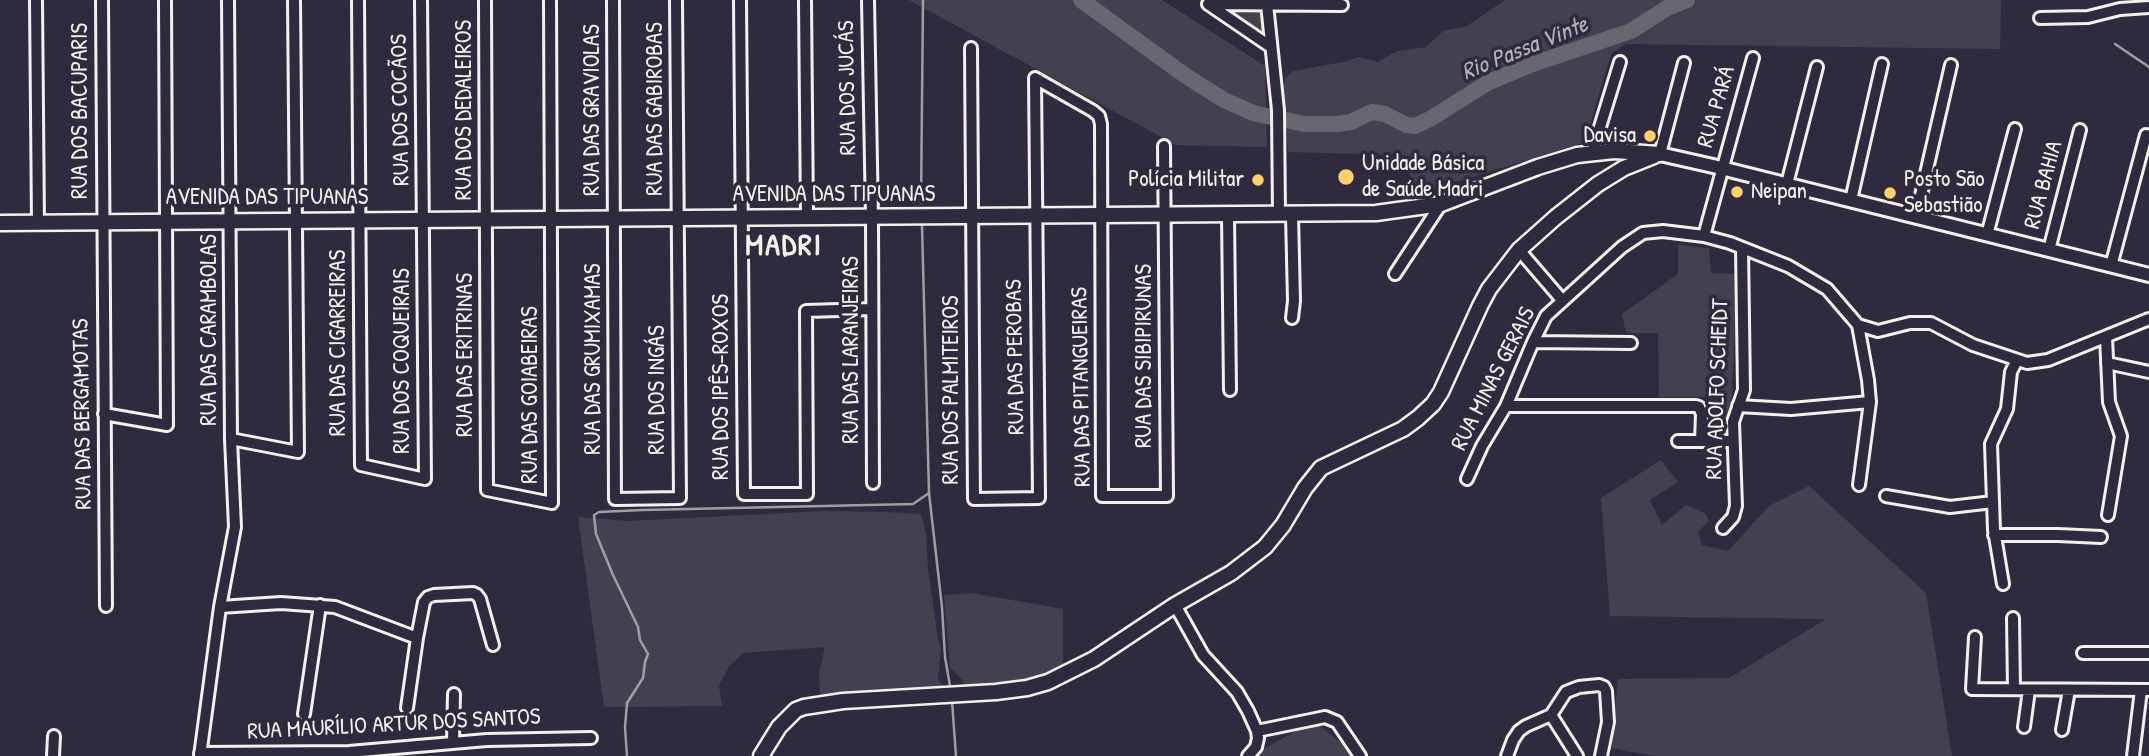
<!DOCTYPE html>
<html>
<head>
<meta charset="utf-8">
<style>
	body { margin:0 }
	canvas { display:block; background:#2f2a3d }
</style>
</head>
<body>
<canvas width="2149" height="756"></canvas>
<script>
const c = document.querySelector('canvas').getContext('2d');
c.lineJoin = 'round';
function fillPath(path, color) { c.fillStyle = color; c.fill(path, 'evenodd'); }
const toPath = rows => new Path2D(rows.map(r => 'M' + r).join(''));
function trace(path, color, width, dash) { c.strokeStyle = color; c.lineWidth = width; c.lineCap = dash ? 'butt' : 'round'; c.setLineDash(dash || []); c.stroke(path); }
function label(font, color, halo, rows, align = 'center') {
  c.font = font + ' "Patrick Hand",sans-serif'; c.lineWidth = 7; c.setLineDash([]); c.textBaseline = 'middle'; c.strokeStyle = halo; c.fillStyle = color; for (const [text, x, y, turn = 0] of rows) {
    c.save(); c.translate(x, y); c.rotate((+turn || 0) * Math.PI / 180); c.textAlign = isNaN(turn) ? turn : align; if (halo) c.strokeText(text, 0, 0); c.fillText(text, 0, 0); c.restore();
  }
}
const green = toPath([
	[909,0,1162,0,1265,66,1267,147,1176,145],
	[1505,0,2001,0,2000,49,1625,44,1611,54,1585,142,1414,195,1406,155,1288,152,1283,90,1285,79,1293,71,1349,61,1358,57,1378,62,1397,51,1426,47,1443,31,1467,26],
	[1223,7,1261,7,1264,36,1226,13],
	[1678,245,1709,248,1711,273,1737,274,1730,438,1715,438,1709,397,1659,397,1658,333,1626,333,1622,314,1678,274],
	[1661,460,1678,482,1650,500,1662,525,1686,505,1705,513,1709,521,1698,532,1702,545,1728,551,1769,506,1809,486,1926,593,1952,756,1655,756,1611,748,1618,679,1729,678,1826,619,1610,616,1601,498],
	[824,511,886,512,921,514,926,534,928,569,938,639,941,648,938,679,945,690,820,700,819,673,825,647,743,653,729,666,719,686,722,706,604,707,578,517,628,521],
	[972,593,1063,609,1063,670,1034,683,966,691,965,685,961,678,950,667,944,595],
	[1314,721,1357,756,1259,756,1260,751]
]);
const stream = toPath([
	[2115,44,2149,67],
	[921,203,923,0],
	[922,226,929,493,942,607,945,657,950,686],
	[952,701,956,756],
	[627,756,625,727,627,703,643,678,645,662,648,654,640,640,638,627,613,575,596,534,594,515,599,512,643,510,913,504,929,493]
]);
const river = toPath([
	[1081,0,1186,76,1224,100,1253,113,1304,124,1337,124,1351,122,1372,112,1385,114,1406,125,1415,126,1430,119,1489,82,1530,65,1631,31,1667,8,1687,0]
]);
const minor = toPath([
	[36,0,38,223],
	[102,0,106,606],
	[358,0,361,465,425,479,421,0],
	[485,0,487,490,552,503,550,0],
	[613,0,615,499,680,498,676,0],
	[740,0,744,494,807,494,806,311,872,309],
	[805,0,807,217],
	[868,0,872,217,873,483],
	[1208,4,1342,5],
	[1208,4,1271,47],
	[1267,4,1278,110,1279,215],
	[2040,18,2088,17,2120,9,2149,7],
	[971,48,974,499,1039,498,1035,78,1093,111,1099,116,1101,124,1102,496,1167,496,1164,146],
	[1592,153,1620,62],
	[1660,154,1684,63],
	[1787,184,1817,67],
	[1851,200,1882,64],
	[1228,215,1230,390],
	[1292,215,1294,301,1292,318],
	[1916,217,1951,65],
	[1987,235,2015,129],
	[1704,236,1753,58],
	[1519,250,1562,300],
	[2049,250,2080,130],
	[2111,266,2146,135],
	[1395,274,1441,204],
	[1858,325,1878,331,1910,323,1931,323,1973,345,2027,363,2048,360,2149,319],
	[2106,337,2109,402,2121,436,2108,515],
	[1533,342,1631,343],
	[2107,363,2149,372],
	[1506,406,1696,406,1699,407,1702,414,1701,441],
	[1738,406,1791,409,1870,402],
	[104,414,167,425,165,0],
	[231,439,298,452,294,0],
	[1678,441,1733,441],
	[1467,479,1482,446,1506,406,1533,342,1546,316,1622,247,1643,233,1663,231,1704,236,1730,243,1788,266,1827,289,1858,325,1868,380,1870,402,1859,485],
	[1886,496,1950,507,1993,502],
	[1723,528,1733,517,1736,506,1733,422,1744,390,1742,248],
	[1994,535,2058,535,2101,537],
	[2003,584,1994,530,1991,444,2007,409,2011,372,2017,360],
	[1175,605,1203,655,1237,692,1248,711,1257,731,1258,738,1256,747,1248,756],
	[220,607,281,603,335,607,417,638],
	[2013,618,2014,689],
	[1975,637,1972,689,2149,690],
	[2083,653,2149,653],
	[407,708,417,638,424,602,428,597,434,595,473,593,477,595,480,599,493,645],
	[304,714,320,605],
	[1551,715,1577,756],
	[2024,727,2029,690],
	[2062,730,2069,690],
	[1257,731,1325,717,1337,722,1360,756],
	[453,743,454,694],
	[200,753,349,752,487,740,591,738],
	[53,756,54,736],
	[200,756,220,607,235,527,231,439,228,0],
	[1507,756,1513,740,1519,731,1526,726,1551,715,1566,692,1579,687,1599,685,1604,687,1606,691,1608,722,1601,756],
	[2133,756,2141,690]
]);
const tertiary = toPath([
	[1660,154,1713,166,2149,275]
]);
const secondary = toPath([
	[0,223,1376,213,1441,204,1538,167,1577,155,1614,151,1660,154],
	[761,756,779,727,796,710,804,707,843,701,996,692,1027,688,1048,682,1094,659,1175,605,1231,573,1265,547,1283,525,1305,488,1321,468,1403,429,1418,418,1433,404,1441,392,1480,306,1489,289,1519,250,1556,217,1598,184,1624,168,1654,156]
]);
const markers = [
	[1650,136,7,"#ffd166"],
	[1346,177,9,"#ffd166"],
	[1258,180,7,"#ffd166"],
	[1737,192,7,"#ffd166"],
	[1890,193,7,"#ffd166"]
];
const streetNames = [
	["RUA DOS JUCÁS",848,88,-91],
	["RUA PARÁ",1717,107,-74],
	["RUA DAS GABIROBAS",656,109,-90],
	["RUA DOS COCÃOS",401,110,-91],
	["RUA DOS DEDALEIROS",465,110,-90],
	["RUA DAS GRAVIOLAS",593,110,-90],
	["RUA DOS BACUPARIS",81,111,-90],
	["RUA BAHIA",2044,185,-75],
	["AVENIDA DAS TIPUANAS",834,195],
	["AVENIDA DAS TIPUANAS",267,198],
	["RUA DAS CARAMBOLAS",210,330,-90],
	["RUA DAS CIGARREIRAS",339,343,-90],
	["RUA DAS LARANJEIRAS",852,350,-90],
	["RUA DAS ERITRINAS",466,355,-90],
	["RUA DAS SIBIPIRUNAS",1145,356,-90],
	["RUA DAS PEROBAS",1016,357,-91],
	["RUA DAS GRUMIXAMAS",594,359,-90],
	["RUA DOS COQUEIRAIS",403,361,-90],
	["RUA MINAS GERAIS",1494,379,-63],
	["RUA DOS IPÊS-ROXOS",722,387,-90],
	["RUA DAS PITANGUEIRAS",1082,387,-91],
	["RUA ADOLFO SCHEIDT",1718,389,-88],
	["RUA DOS INGÁS",658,390,-90],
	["RUA DOS PALMITEIROS",952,390,-90],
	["RUA DAS GOIABEIRAS",531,395,-90],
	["RUA DAS BERGAMOTAS",83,414,-91],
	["RUA MAURÍLIO ARTUR DOS SANTOS",394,725,-3]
];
const poiNames = [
	["Davisa",1636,136,"right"],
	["Unidade Básica",1362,164],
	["de Saúde Madri",1362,190],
	["Polícia Militar",1244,180,"right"],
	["Posto São",1904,180],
	["Sebastião",1904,206],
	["Neipan",1751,192]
];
const waterNames = [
	["Rio Passa Vinte",1525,49,-22]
];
const districtNames = [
	["MADRI",784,247]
];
fillPath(green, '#454050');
trace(stream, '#a19ea0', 2.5);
trace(river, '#6a6670', 16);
trace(minor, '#f4f1e8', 16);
trace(tertiary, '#f4f1e8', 18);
trace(secondary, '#f4f1e8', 19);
trace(minor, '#2f2a3d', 10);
trace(tertiary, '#2f2a3d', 12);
trace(secondary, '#2f2a3d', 14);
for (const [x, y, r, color] of markers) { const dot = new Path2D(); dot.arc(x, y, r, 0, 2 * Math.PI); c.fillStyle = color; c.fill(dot); trace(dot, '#2f2a3d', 2.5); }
label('23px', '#f4f1e8', '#2f2a3d', streetNames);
label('23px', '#f4f1e8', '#2f2a3d', poiNames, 'left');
label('italic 24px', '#b6b2b2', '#2f2a3d', waterNames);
c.letterSpacing = '2px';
label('bold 30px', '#f4f1e8', '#2f2a3d', districtNames);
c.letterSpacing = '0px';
</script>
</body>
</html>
